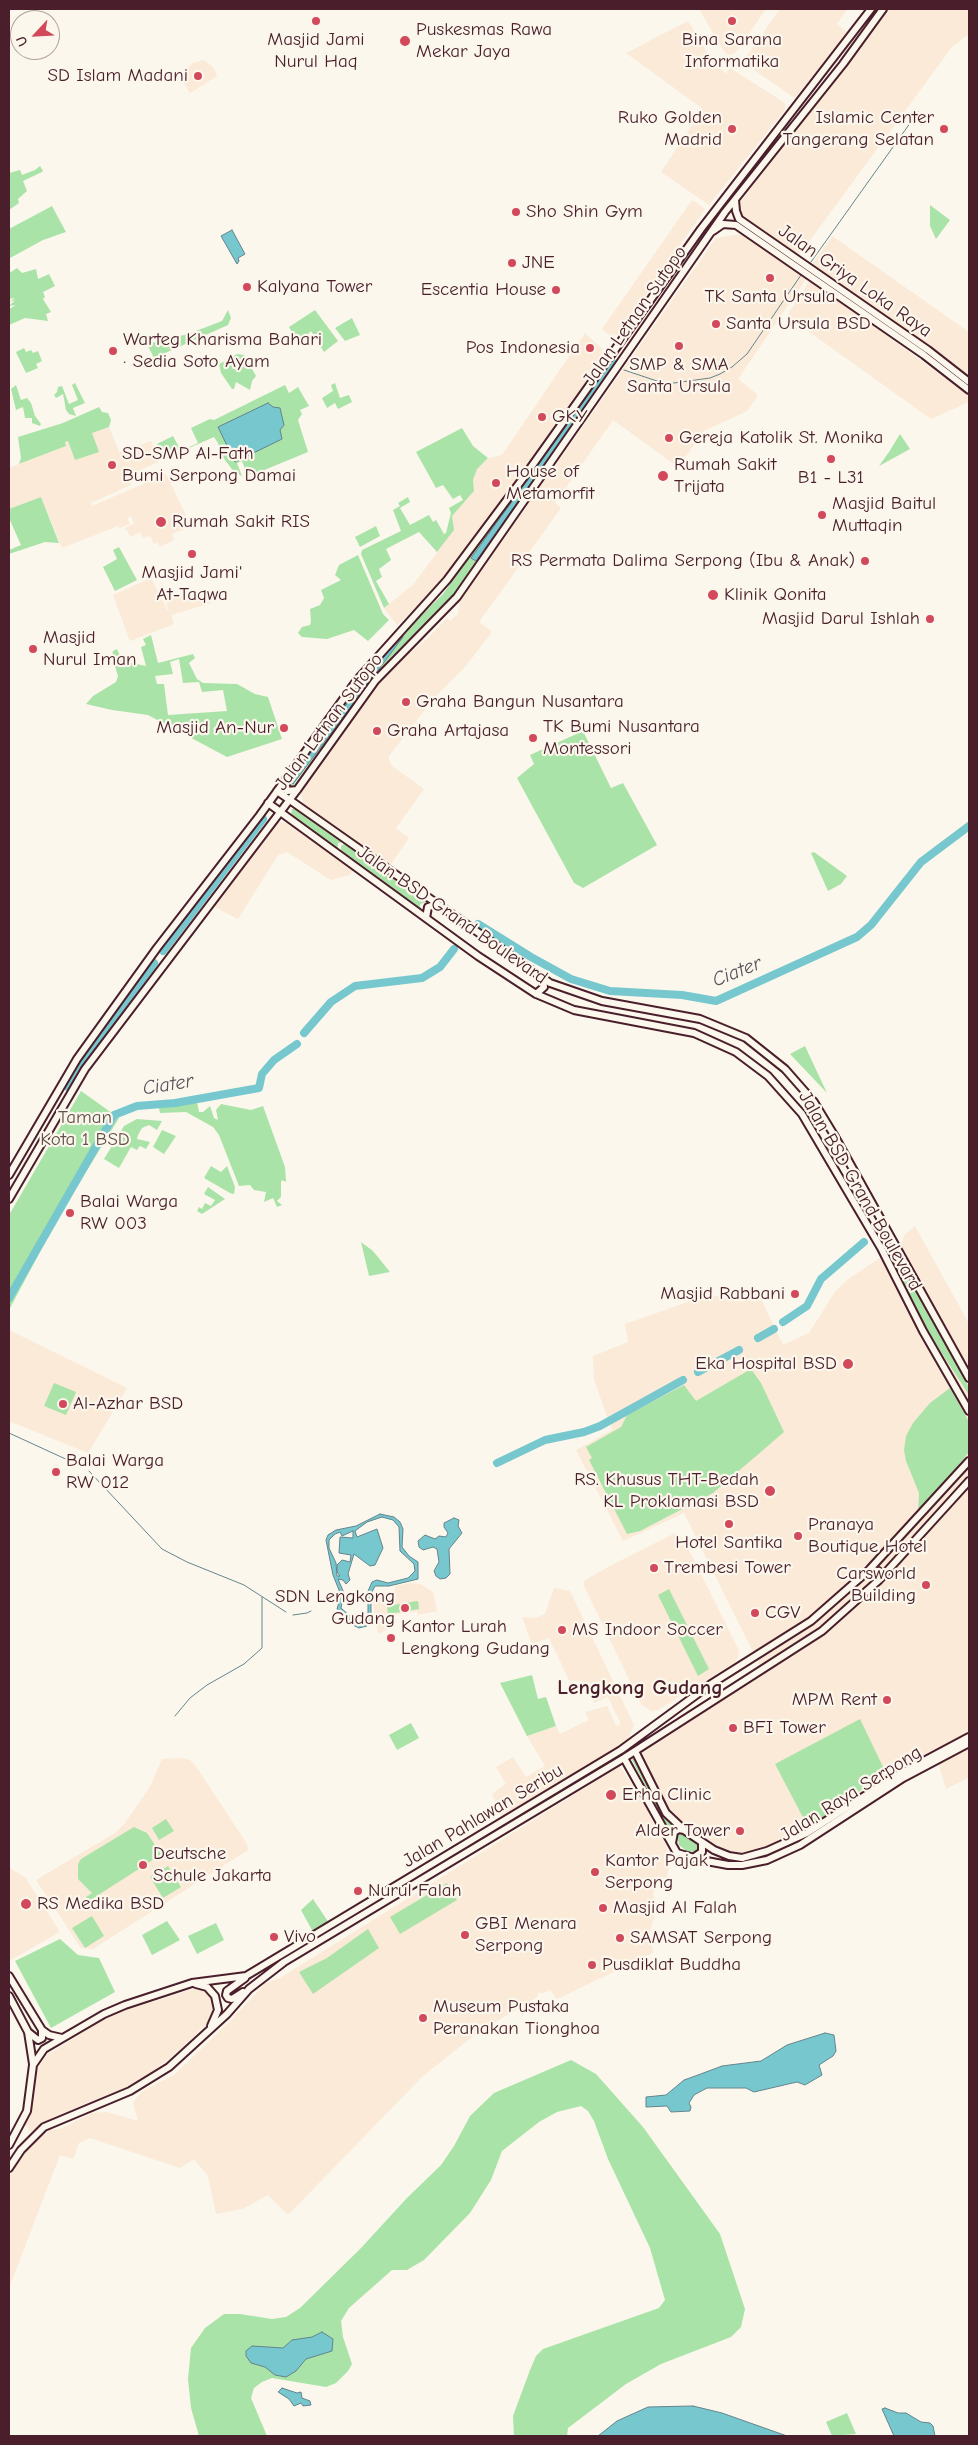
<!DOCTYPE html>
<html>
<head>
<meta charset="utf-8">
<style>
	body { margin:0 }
	#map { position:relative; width:978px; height:2445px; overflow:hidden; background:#fbf7ec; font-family:"Comic Neue",sans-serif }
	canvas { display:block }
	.frame { position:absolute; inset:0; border:10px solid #4a1f2b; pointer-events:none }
	.north { position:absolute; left:10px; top:10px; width:50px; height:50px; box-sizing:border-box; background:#fbf7ec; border:1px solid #b4a19f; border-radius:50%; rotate:245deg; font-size:14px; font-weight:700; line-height:20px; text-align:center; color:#4a1f2b }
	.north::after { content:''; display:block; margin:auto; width:18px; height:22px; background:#d1495b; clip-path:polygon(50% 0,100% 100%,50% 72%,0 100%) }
</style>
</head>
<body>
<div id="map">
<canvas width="978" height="2445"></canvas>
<div class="frame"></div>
<div class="north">U</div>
</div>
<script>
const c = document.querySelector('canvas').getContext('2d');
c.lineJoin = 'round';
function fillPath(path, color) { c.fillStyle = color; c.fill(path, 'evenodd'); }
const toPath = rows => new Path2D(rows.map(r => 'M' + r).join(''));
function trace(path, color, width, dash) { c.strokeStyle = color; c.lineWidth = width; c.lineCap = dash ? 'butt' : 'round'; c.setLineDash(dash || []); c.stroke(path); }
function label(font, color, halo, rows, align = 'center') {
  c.font = font + ' "Comic Neue",sans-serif'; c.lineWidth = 4.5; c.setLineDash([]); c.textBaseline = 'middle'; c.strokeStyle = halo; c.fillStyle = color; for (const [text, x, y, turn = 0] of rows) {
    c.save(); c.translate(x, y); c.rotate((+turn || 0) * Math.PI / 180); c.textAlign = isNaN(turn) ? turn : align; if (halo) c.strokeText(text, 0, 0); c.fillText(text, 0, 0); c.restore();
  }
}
const built = toPath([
	[699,9,766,9,735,53,730,55,725,53],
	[780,9,847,9,837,24,847,32,795,98,748,66,744,60],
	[886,9,969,9,969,34,952,47,797,258,739,214,738,205],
	[688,21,709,56,726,74,730,68,782,101,785,105,785,110,709,205,661,172,703,109,626,53],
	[204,60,213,67,217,76,190,93,179,75,193,63],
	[692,200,705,209,618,335,608,334,602,329],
	[742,234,806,279,738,379,758,395,747,411,704,431,678,467,613,420,555,503,561,508,479,622,492,632,465,667,435,697,389,756,389,760,392,766,424,789,396,828,409,838,391,864,386,864,303,803,301,791,345,728,394,665,427,639,447,618,450,621,458,614,460,600,716,238],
	[832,236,969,332,969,380,811,266],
	[810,280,967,394,969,402,931,419,787,316],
	[585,333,602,349,602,355,598,364,526,470,441,584,397,625,384,608,413,585,453,531,452,516,474,491,473,480,477,468,489,458,502,455],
	[109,427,119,452,151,441,160,461,127,476,131,485,91,503,92,506,166,474,191,526,172,534,174,540,160,547,157,542,154,544,150,536,143,538,140,532,131,537,125,528,134,524,131,516,127,518,130,524,119,528,118,526,62,548,41,497,9,509,9,468,66,446,64,442],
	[151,578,169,613,166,601,206,589,211,603,171,615,174,624,130,641,113,595],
	[280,822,288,823,355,868,350,875,331,880,287,852,278,855,238,919,213,906,273,825],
	[915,1226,969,1324,969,1777,946,1789,934,1749,882,1780,805,1833,752,1853,727,1851,684,1825,668,1807,641,1752,764,1674,684,1513,623,1541,576,1450,612,1430,594,1380,593,1356,628,1342,625,1324,708,1295,721,1297,746,1288,757,1291,783,1345,809,1333,835,1292,847,1280,902,1243,904,1235],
	[9,1330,127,1388,88,1453,9,1421],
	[675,1533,683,1538,739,1651,738,1657,735,1662,658,1710,651,1711,641,1704,583,1584,585,1580,612,1565],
	[411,1583,420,1584,433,1592,437,1611,418,1615,417,1611,388,1616,389,1626,386,1630,378,1634,373,1604,374,1593,395,1592,395,1586],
	[554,1588,570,1591,634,1725,627,1741,502,1817,492,1794,506,1784,496,1767,513,1757,526,1777,545,1766,527,1736,556,1726,560,1734,589,1720,585,1712,607,1706,616,1726,621,1724,608,1697,594,1703,582,1681,569,1680,549,1638,532,1644,522,1617,536,1618,545,1614],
	[180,1758,190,1760,197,1768,247,1844,248,1850,93,1949,81,1948,36,1880,115,1833,125,1823,150,1787,162,1759],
	[620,1766,646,1806,656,1830,666,1845,670,1862,667,1878,658,1876,653,1894,657,1906,650,1932,653,1953,557,1999,550,1990,544,1993,539,1993,536,1998,477,2033,423,2076,288,2215,268,2195,242,2209,216,2214,208,2176,194,2159,180,2168,90,2138,79,2143,73,2159,60,2155,9,2288,9,2177,16,2164,35,2142,50,2130,60,2129,92,2113,107,2112,138,2121,133,2103,137,2097,143,2091,174,2075,227,2024,266,1983,280,1978],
	[9,1868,25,1877,60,1932,9,1961],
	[197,1988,210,1994,215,2005,213,2017,185,2045,154,2071,128,2086,56,2116,42,2123,31,2132,25,2125,34,2101,34,2083,38,2068,47,2055,113,2014]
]);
const green = toPath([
	[40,166,43,171,42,172,23,181,27,191,18,199,19,203,9,210,9,173,20,170,22,175,35,170],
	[930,205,950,220,936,239,930,226],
	[52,206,66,232,43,240,10,258,9,229],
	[17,268,22,273,36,269,38,279,49,274,55,286,43,292,45,297,43,299,51,312,46,314,48,321,25,318,9,325,9,309,16,305,9,306,15,300,9,302,15,298,9,299,9,271,11,272],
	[228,310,231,318,228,325,154,358,147,344,188,334,222,321],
	[315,310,338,341,324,352,311,331,298,344,289,327],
	[352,318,360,335,345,341,335,328],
	[24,348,26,352,31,350,33,353,38,351,42,361,36,364,38,368,26,373,16,352],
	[237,354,244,355,256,376,252,381,250,390,236,382,234,389,232,389,221,373,219,364],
	[75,383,85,403,73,408,76,416,69,414,66,410,63,394,56,398,54,395,57,392,58,387,62,386,69,404,78,400,72,385],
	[335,383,340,398,349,395,352,402,338,409,335,403,327,408,322,398,333,391,331,385],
	[16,385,21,400,27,398,31,403,35,416,41,424,40,426,32,423,32,418,25,418,23,407,16,410,11,389],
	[285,385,289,393,298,387,309,406,300,410,302,414,298,420,308,452,257,473,247,474,242,461,237,463,242,476,234,472,222,456,218,443,214,437,164,459,157,444,173,436,181,451,198,443,191,428,210,419,214,420],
	[99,407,102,412,108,413,111,420,109,427,92,433,99,452,75,460,68,441,65,442,66,446,19,464,21,458,18,437,63,423],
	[462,428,473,446,488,458,477,469,473,480,474,491,452,516,454,530,437,552,419,532,386,549,391,560,379,569,382,577,376,581,389,604,384,608,361,554,362,550,401,531,393,510,400,506,398,503,408,497,410,502,400,508,410,525,429,515,433,522,436,520,444,534,446,533,451,513,449,508,463,500,460,495,453,499,443,485,436,488,416,452],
	[900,434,910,449,879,466,889,452],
	[523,482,530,486,451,601,392,656,353,705,292,787,288,788,288,781,347,701,385,651,443,594],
	[524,485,528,488,476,561,471,558],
	[402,639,293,783,289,781,379,661],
	[41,497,59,543,45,542,9,554,9,550,21,545,9,518,9,509],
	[376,526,380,536,360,547,355,537],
	[119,547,137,580,115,591,103,567,117,559,113,550],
	[358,555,383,614,389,620,368,641,354,630,327,639,302,637,298,633,302,627,310,625,311,622,310,609,320,605,324,598,321,590,341,580,335,575,339,565],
	[151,635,158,663,193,654,195,658,189,663,197,679,203,683,237,684,255,694,268,697,282,739,227,757,148,715,112,710,86,704,93,696,116,682,118,676,112,656,113,651,117,649,122,661,146,666,141,647,146,645,143,639],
	[179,659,183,683,199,682,202,692,223,690,227,711,168,715,164,684,157,684,155,676,173,674,170,662],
	[583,731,611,788,623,783,657,845,583,888,574,883,517,778,534,764,530,755],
	[292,809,295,809,343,842,338,843,338,850,291,816],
	[344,844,429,901,420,904,421,912,356,864,341,850,341,846],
	[814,852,847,876,841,884,828,891,811,853],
	[805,1046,827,1093,790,1054],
	[81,1091,119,1118,58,1218,9,1310,9,1215],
	[197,1102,199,1112,203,1112,210,1106,214,1118,218,1120,216,1110,221,1104,251,1110,263,1106,285,1167,286,1182,282,1180,281,1182,281,1197,277,1201,282,1205,277,1207,273,1198,264,1202,266,1192,254,1190,250,1185,239,1186,219,1135,213,1127,186,1112,160,1113,159,1108],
	[137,1119,162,1121,157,1130,149,1125,142,1128,138,1135,137,1139,150,1142,146,1149,140,1146,137,1150,131,1147,119,1168,104,1159,124,1126],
	[162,1130,176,1136,164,1154,153,1147],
	[211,1166,221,1172,227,1166,235,1187,234,1194,230,1193,204,1178],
	[208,1187,225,1199,202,1214,197,1211,199,1207,202,1209,205,1203,211,1206,215,1200,204,1194],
	[361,1242,373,1251,390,1272,369,1276],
	[891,1250,896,1251,962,1371,969,1389,969,1395,934,1341,900,1280,889,1255],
	[751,1369,761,1383,784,1432,713,1493,640,1531,627,1534,589,1460,592,1458,586,1447,621,1427,627,1415,684,1385,696,1401],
	[54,1383,76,1392,66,1415,44,1406],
	[950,1388,969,1422,969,1452,918,1515,919,1493,906,1461,904,1450,906,1436,913,1423,930,1403],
	[669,1589,709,1669,698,1676,658,1595],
	[418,1601,419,1609,388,1614,387,1606],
	[532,1675,538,1699,546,1697,556,1726,527,1736,500,1683],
	[860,1719,886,1773,808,1827,775,1764],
	[411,1723,419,1738,397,1750,389,1735],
	[633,1758,661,1811,676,1828,670,1833,632,1760],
	[166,1819,174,1831,159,1840,152,1828],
	[134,1827,147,1833,155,1845,155,1854,160,1851,162,1854,89,1901,86,1897,92,1893,78,1879,78,1864,81,1859],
	[683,1833,698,1844,698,1851,688,1852,679,1845,677,1836],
	[168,1866,181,1887,163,1898,150,1877],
	[447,1883,457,1900,400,1934,390,1917],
	[313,1899,329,1923,313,1932,301,1910],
	[92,1916,104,1936,85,1948,72,1928],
	[167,1921,180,1940,152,1955,142,1935],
	[216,1923,224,1940,197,1954,188,1936],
	[368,1929,379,1948,313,1994,299,1972,327,1958],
	[60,1939,78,1955,99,1958,115,1992,51,2028,15,1961],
	[571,2060,596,2074,643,2127,720,2234,745,2309,741,2327,731,2337,661,2364,626,2384,568,2428,567,2436,514,2436,513,2416,530,2370,536,2356,543,2349,659,2308,665,2300,650,2248,608,2159,594,2121,588,2111,581,2106,557,2112,539,2122,502,2151,491,2180,470,2213,424,2260,407,2270,392,2270,349,2308,341,2321,343,2337,352,2364,348,2371,336,2383,326,2387,272,2378,262,2382,254,2388,251,2398,267,2436,199,2436,191,2408,188,2379,191,2348,205,2328,224,2314,240,2314,272,2319,286,2317,300,2308,361,2248,406,2199,441,2165,454,2146,470,2116,494,2093],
	[847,2413,856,2434,832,2436,826,2422]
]);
const water = toPath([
	[232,230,245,254,238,258,239,261,237,264,221,236,232,230],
	[268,403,273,407,280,408,284,425,280,430,282,439,235,462,218,427,268,403],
	[524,485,528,487,476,561,471,558,524,485],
	[403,637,293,784,289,781,379,661,403,637],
	[380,1514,394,1517,400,1522,403,1529,402,1547,409,1556,418,1562,418,1579,389,1586,375,1586,371,1594,371,1620,367,1626,359,1628,353,1625,347,1616,337,1609,341,1595,333,1575,326,1540,328,1535,336,1530,356,1526,380,1514],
	[382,1517,393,1520,399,1527,400,1551,414,1564,415,1571,408,1578,388,1583,377,1580,372,1582,365,1598,365,1602,368,1602,368,1619,365,1623,359,1624,341,1608,344,1593,338,1579,343,1580,346,1584,350,1580,348,1574,354,1554,370,1566,375,1565,383,1548,377,1529,357,1537,355,1531,367,1522,382,1517],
	[353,1531,353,1538,340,1537,339,1553,351,1555,350,1562,342,1560,337,1565,337,1572,340,1576,337,1576,336,1563,329,1548,329,1540,335,1534,340,1532,342,1536,353,1531],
	[454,1518,459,1520,458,1526,462,1533,449,1549,450,1574,446,1578,440,1579,436,1576,434,1571,439,1562,437,1549,433,1547,423,1550,419,1547,418,1541,425,1535,435,1539,439,1536,446,1537,448,1533,444,1527,444,1523,454,1518],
	[825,2033,834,2035,836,2051,833,2056,819,2065,822,2075,805,2085,797,2082,754,2092,746,2088,707,2088,694,2095,689,2103,691,2107,690,2111,671,2112,667,2106,646,2107,646,2097,666,2095,684,2080,698,2075,722,2066,761,2061,787,2045,825,2033],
	[322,2332,333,2339,332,2351,306,2359,296,2371,286,2377,275,2375,265,2367,251,2363,246,2356,246,2351,252,2346,283,2348,292,2340,312,2337,322,2332],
	[282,2388,297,2393,301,2392,302,2398,310,2401,311,2405,303,2406,301,2403,294,2406,289,2399,278,2392,282,2388],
	[693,2406,722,2413,787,2436,598,2436,617,2421,648,2407,693,2406],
	[885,2408,898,2413,906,2413,921,2422,930,2423,933,2426,935,2436,894,2436,882,2409,885,2408]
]);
const stream = toPath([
	[811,262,918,112],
	[624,370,660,382,674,383,710,378,720,374,732,367,747,354,801,275],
	[9,1433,83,1467],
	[89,1471,162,1549,187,1562,244,1585,286,1612],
	[293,1615,307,1613,311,1611],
	[175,1716,190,1698,207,1685,244,1664,262,1648,262,1597]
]);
const river = toPath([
	[519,494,613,363],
	[478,924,531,957,571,979,610,991,682,995,716,1001,857,937,871,925,921,862,969,826],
	[163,951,263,819],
	[304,1033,331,1002,355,986,422,978,440,967,454,949],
	[68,1087,100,1036,154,963],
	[9,1298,114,1115,137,1106,175,1103,259,1088,262,1074,274,1060,297,1044],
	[783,1322,807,1306,821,1279,864,1242],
	[758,1338,774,1329],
	[698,1372,739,1350],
	[497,1463,545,1440,584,1432,600,1426,683,1380]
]);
const major = toPath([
	[735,200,736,211,739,219,928,350,969,382],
	[713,231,723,224,736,225,924,355,969,390],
	[285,781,287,791,297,790],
	[277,791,550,983,602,1001,700,1019,746,1038,785,1069,814,1102,834,1135,969,1378],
	[268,803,478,956,536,994,574,1010,694,1033,736,1052,768,1076,802,1114,881,1248,923,1331,969,1411],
	[426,918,428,907,437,904],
	[536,994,544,987,543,979],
	[9,1175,77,1059,157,948,260,815,357,680,447,580,524,477,701,229,871,9],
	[9,1199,85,1069,297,790,375,681,457,597,725,212,843,64,883,9],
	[869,1570,878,1571,879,1580],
	[635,1751,666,1813,684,1830,714,1850,729,1856,742,1858,767,1851,807,1833,894,1777,969,1737],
	[624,1758,677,1853,701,1860,728,1865,742,1865,767,1860,800,1845,903,1778,969,1743],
	[672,1843,674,1832,679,1829,684,1830],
	[693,1858,702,1852,702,1842],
	[9,1976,42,2030,49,2035,62,2038],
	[196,1984,207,1987,215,1996,218,2010,211,2026],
	[243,1992,232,1999,228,1998,226,1995,227,1991,245,1978],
	[9,1996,28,2032,33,2064],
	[28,2032,38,2040,42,2038,42,2030],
	[9,2145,27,2111,33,2065,44,2049,104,2014,125,2005,192,1983,246,1976,621,1750,711,1684,811,1621,869,1570,969,1461],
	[9,2168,21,2150,44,2127,130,2091,169,2067,227,2014,249,1989,284,1962,624,1758,822,1631,879,1580,969,1481]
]);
const markers = [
	[316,21,5,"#d1495b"],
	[732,21,5,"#d1495b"],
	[405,41,6,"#d1495b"],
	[198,76,5,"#d1495b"],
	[732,129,5,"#d1495b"],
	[944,129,5,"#d1495b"],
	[516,212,5,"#d1495b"],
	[512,263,5,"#d1495b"],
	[770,278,5,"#d1495b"],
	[247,287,5,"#d1495b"],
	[556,290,5,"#d1495b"],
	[716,324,5,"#d1495b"],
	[679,346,5,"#d1495b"],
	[590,348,5,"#d1495b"],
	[113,351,5,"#d1495b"],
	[542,417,5,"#d1495b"],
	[669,438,5,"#d1495b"],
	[831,459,5,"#d1495b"],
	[112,465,5,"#d1495b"],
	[663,476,6,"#d1495b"],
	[496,483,5,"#d1495b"],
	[822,515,5,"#d1495b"],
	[161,522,6,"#d1495b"],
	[192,554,5,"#d1495b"],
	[865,561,5,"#d1495b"],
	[713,595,6,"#d1495b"],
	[930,619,5,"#d1495b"],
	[33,649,5,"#d1495b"],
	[406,702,5,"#d1495b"],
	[284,728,5,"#d1495b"],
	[377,731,5,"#d1495b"],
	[533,738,5,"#d1495b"],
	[70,1213,5,"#d1495b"],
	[795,1294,5,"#d1495b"],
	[848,1364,6,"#d1495b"],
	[63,1404,5,"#d1495b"],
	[56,1472,5,"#d1495b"],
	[770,1491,6,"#d1495b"],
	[729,1524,5,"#d1495b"],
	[798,1536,5,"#d1495b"],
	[654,1568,5,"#d1495b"],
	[926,1585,5,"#d1495b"],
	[405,1608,5,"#d1495b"],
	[755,1613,5,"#d1495b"],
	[562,1630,5,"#d1495b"],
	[391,1638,5,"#d1495b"],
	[887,1700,5,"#d1495b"],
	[733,1728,5,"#d1495b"],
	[611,1795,6,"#d1495b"],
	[740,1831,5,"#d1495b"],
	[143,1865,5,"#d1495b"],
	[595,1872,5,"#d1495b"],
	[358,1891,5,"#d1495b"],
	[26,1904,6,"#d1495b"],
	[603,1908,5,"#d1495b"],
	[465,1935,5,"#d1495b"],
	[274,1937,5,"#d1495b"],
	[620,1938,5,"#d1495b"],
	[592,1965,5,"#d1495b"],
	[423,2018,5,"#d1495b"]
];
const poiNames = [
	["Puskesmas Rawa",416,30],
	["Mekar Jaya",416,52],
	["Masjid Jami",316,40,"center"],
	["Nurul Haq",316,62,"center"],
	["Bina Sarana",732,40,"center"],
	["Informatika",732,62,"center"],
	["SD Islam Madani",188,76,"right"],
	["Ruko Golden",722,118,"right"],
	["Madrid",722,140,"right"],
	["Islamic Center",934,118,"right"],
	["Tangerang Selatan",934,140,"right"],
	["Sho Shin Gym",526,212],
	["JNE",522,263],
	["Kalyana Tower",257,287],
	["Escentia House",546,290,"right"],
	["TK Santa Ursula",770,297,"center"],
	["Santa Ursula BSD",726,324],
	["Warteg Kharisma Bahari",123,340],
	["· Sedia Soto Ayam",123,362],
	["Pos Indonesia",580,348,"right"],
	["SMP & SMA",679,365,"center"],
	["Santa Ursula",679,387,"center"],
	["GKY",552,417],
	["Gereja Katolik St. Monika",679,438],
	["SD-SMP Al-Fath",122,454],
	["Bumi Serpong Damai",122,476],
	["Rumah Sakit",674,465],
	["Trijata",674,487],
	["House of",506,472],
	["Metamorfit",506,494],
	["B1 - L31",831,478,"center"],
	["Masjid Baitul",832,504],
	["Muttaqin",832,526],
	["Rumah Sakit RIS",172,522],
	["RS Permata Dalima Serpong (Ibu & Anak)",855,561,"right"],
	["Masjid Jami'",192,573,"center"],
	["At-Taqwa",192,595,"center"],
	["Klinik Qonita",724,595],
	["Masjid Darul Ishlah",920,619,"right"],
	["Masjid",43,638],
	["Nurul Iman",43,660],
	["Graha Bangun Nusantara",416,702],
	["TK Bumi Nusantara",543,727],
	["Montessori",543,749],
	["Masjid An-Nur",274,728,"right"],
	["Graha Artajasa",387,731],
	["Balai Warga",80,1202],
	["RW 003",80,1224],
	["Masjid Rabbani",785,1294,"right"],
	["Eka Hospital BSD",837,1364,"right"],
	["Al-Azhar BSD",73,1404],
	["Balai Warga",66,1461],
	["RW 012",66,1483],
	["RS. Khusus THT-Bedah",759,1480,"right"],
	["KL Proklamasi BSD",759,1502,"right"],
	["Pranaya",808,1525],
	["Boutique Hotel",808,1547],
	["Hotel Santika",729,1543,"center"],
	["Trembesi Tower",664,1568],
	["Carsworld",916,1574,"right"],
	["Building",916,1596,"right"],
	["SDN Lengkong",395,1597,"right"],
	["Gudang",395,1619,"right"],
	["CGV",765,1613],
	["Kantor Lurah",401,1627],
	["Lengkong Gudang",401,1649],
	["MS Indoor Soccer",572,1630],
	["MPM Rent",877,1700,"right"],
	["BFI Tower",743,1728],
	["Erha Clinic",622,1795],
	["Alder Tower",730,1831,"right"],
	["Deutsche",153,1854],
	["Schule Jakarta",153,1876],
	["Kantor Pajak",605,1861],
	["Serpong",605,1883],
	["Nurul Falah",368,1891],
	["RS Medika BSD",37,1904],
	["Masjid Al Falah",613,1908],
	["GBI Menara",475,1924],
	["Serpong",475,1946],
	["Vivo",284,1937],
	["SAMSAT Serpong",630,1938],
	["Pusdiklat Buddha",602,1965],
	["Museum Pustaka",433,2007],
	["Peranakan Tionghoa",433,2029]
];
const streetNames = [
	["Jalan Griya Loka Raya",855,281,35],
	["Jalan Letnan Sutopo",635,316,-55],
	["Jalan Letnan Sutopo",329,722,-53],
	["Jalan BSD Grand Boulevard",452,915,35],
	["Jalan BSD Grand Boulevard",860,1191,60],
	["Jalan Raya Serpong",851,1794,-32],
	["Jalan Pahlawan Seribu",483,1816,-31]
];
const parkNames = [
	["Taman",85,1118],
	["Kota 1 BSD",85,1140]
];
const waterNames = [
	["Ciater",737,972,-22],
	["Ciater",168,1085,-9]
];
const quarterNames = [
	["Lengkong Gudang",640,1688]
];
fillPath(built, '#faead7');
fillPath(green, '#aae3a8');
fillPath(water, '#76c8ce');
trace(water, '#64848d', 1);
trace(stream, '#64848d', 1);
trace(river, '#76c8ce', 8);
trace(major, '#4a1f2b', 10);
trace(major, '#fbf7ec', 6);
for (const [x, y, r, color] of markers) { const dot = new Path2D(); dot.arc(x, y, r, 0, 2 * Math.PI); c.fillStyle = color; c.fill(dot); trace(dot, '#fbf7ec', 2); }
label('19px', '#4a1f2b', '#fbf7ec', poiNames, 'left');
label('19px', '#4a1f2b', '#fbf7ec', streetNames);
label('19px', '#62504a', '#fbf7ec', parkNames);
label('italic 20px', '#57525c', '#fbf7ec', waterNames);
label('bold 21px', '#4a1f2b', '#fbf7ec', quarterNames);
</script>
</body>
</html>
